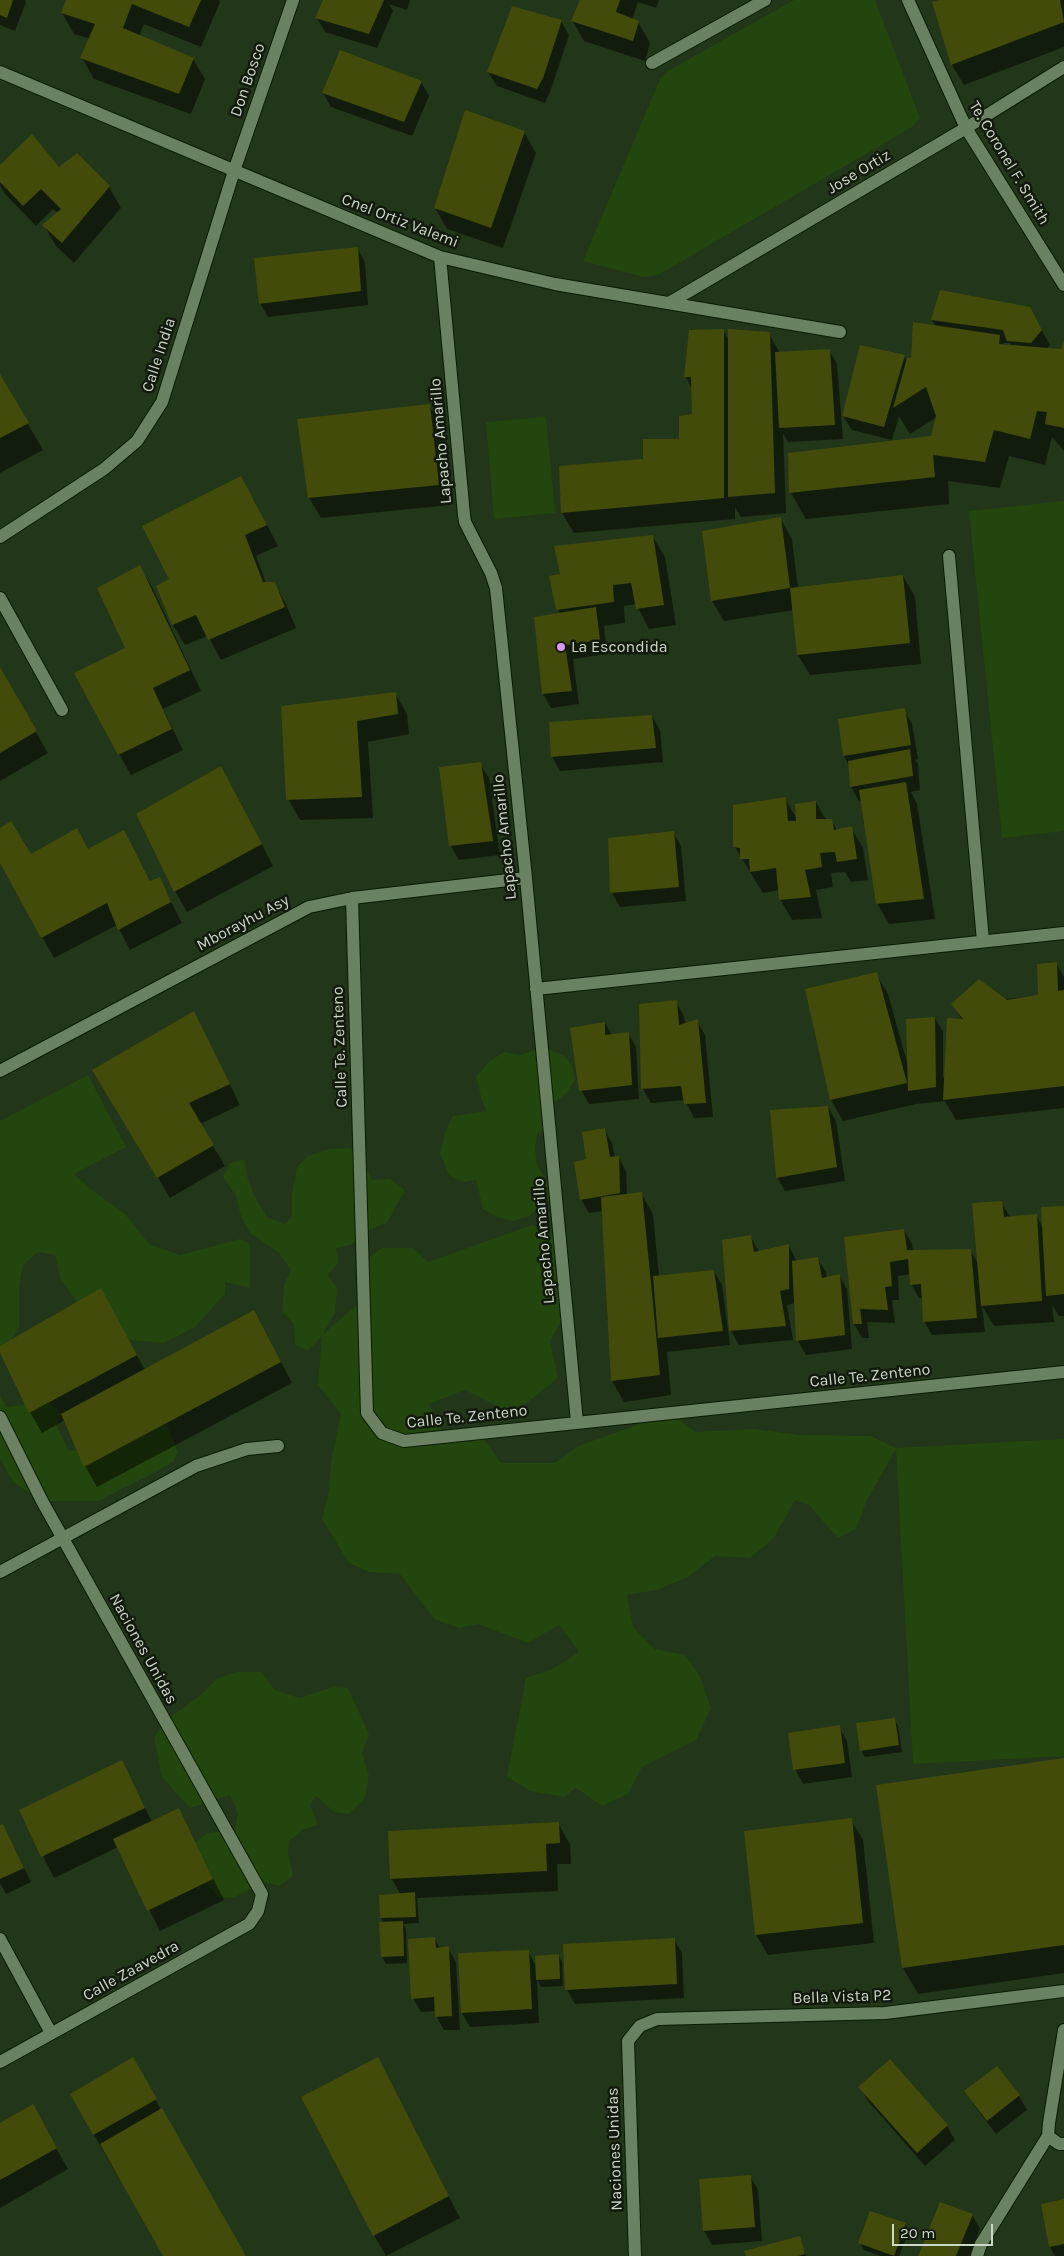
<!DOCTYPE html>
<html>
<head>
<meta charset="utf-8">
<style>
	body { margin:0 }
	#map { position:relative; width:1064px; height:2256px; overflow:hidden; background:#223619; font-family:Karla,sans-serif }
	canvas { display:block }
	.scale { position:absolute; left:892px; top:2224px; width:101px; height:22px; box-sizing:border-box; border:2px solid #cbd8c7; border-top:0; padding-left:6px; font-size:15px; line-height:18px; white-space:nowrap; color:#cbd8c7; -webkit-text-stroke:4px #121a0e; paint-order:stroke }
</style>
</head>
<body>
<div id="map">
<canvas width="1064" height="2256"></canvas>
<div class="scale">20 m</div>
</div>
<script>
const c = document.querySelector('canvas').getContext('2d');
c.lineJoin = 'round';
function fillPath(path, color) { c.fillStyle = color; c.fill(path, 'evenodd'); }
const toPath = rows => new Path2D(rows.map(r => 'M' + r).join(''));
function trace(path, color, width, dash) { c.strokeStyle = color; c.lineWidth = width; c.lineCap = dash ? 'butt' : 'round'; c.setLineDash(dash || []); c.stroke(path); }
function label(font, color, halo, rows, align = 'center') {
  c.font = font + ' Karla,sans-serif'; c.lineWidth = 5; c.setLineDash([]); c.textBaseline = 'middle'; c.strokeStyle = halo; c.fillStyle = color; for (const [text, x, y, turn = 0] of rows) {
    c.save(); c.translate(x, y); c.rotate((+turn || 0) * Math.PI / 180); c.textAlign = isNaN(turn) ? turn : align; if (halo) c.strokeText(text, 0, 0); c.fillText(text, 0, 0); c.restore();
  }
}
const green = toPath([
	[794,0,875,0,920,118,912,127,658,275,644,277,583,261,660,79,668,71],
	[546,417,555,513,494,519,486,422],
	[1064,501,1064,831,1002,838,969,511],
	[543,1047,563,1055,572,1065,575,1080,566,1094,553,1103,549,1123,537,1135,535,1150,537,1164,548,1184,549,1201,529,1216,514,1221,497,1217,483,1209,476,1180,463,1182,449,1175,440,1153,446,1130,453,1116,487,1111,482,1101,476,1076,490,1061,504,1052,520,1055],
	[88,1075,126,1147,74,1174,92,1190,125,1214,149,1244,180,1255,240,1239,250,1244,250,1288,225,1282,225,1294,195,1327,164,1343,129,1340,98,1311,77,1302,60,1278,55,1255,38,1252,23,1265,19,1288,19,1327,12,1339,0,1346,0,1121],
	[350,1148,364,1164,372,1180,390,1179,405,1190,387,1223,369,1230,351,1245,336,1248,339,1262,328,1275,337,1288,335,1313,323,1334,357,1305,362,1262,382,1248,413,1248,428,1262,532,1225,559,1238,567,1311,550,1341,558,1378,513,1414,465,1390,429,1404,444,1435,479,1432,501,1463,555,1463,578,1446,671,1413,695,1432,754,1429,800,1435,871,1436,896,1448,1064,1439,1064,1756,913,1764,896,1449,867,1500,856,1529,838,1538,809,1505,795,1500,774,1538,750,1558,715,1556,688,1577,657,1590,627,1595,633,1627,654,1649,685,1655,700,1676,711,1708,696,1740,642,1767,628,1794,602,1806,576,1788,564,1797,530,1791,507,1777,526,1678,553,1669,579,1652,559,1625,528,1643,478,1624,459,1628,434,1619,400,1574,369,1572,349,1563,322,1519,329,1491,331,1462,341,1414,318,1385,322,1336,308,1351,295,1345,294,1324,282,1311,284,1285,291,1270,278,1252,250,1233,241,1216,236,1196,223,1177,230,1163,245,1159,247,1176,254,1195,267,1217,285,1224,292,1216,292,1194,297,1167,308,1156,329,1149],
	[0,1396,6,1407,49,1402,61,1414,57,1426,69,1451,105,1448,149,1419,166,1423,178,1452,173,1462,150,1475,98,1501,42,1501,13,1482,0,1458],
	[237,1672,262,1672,275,1690,299,1698,333,1687,348,1688,369,1734,362,1753,369,1775,365,1798,349,1814,334,1812,316,1796,310,1805,318,1825,304,1829,289,1841,288,1852,293,1876,279,1886,265,1882,233,1898,217,1897,197,1869,195,1843,207,1833,235,1830,238,1813,230,1795,190,1808,162,1777,154,1738,165,1721,202,1694,218,1678]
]);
const shadow = toPath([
	[0,0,25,0,26,2,15,31,0,25],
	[68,0,219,0,220,2,201,47,144,24,139,36,193,59,205,79,191,114,94,79,82,58,90,39,74,34,62,13],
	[324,0,410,0,407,10,389,4,393,11,377,48,325,32,317,18],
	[581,0,659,0,656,8,638,2,632,20,638,22,650,43,645,61,584,41,572,20],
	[943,0,1064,0,1064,47,964,85,952,65,933,3],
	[561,21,569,35,550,92,545,103,497,86,488,72],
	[421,82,429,96,412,136,331,107,323,93],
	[524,132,536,153,503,248,447,229,435,208],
	[77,154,109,187,121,208,74,263,56,246,44,225,58,213,53,209,36,226,5,194,0,185,0,167,59,169],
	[357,248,365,262,368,305,268,317,260,303],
	[941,292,1036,320,1050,345,1046,349,1062,350,1064,344,1064,451,1052,437,1045,465,1009,456,1000,488,948,481,949,504,806,519,791,493,932,437,937,417,910,434,899,416,892,440,852,430,843,416,904,356,907,361,912,359,936,327,932,320],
	[1003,343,1010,343,1012,346,1005,346],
	[723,330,729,340,769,334,780,353,829,350,837,364,843,439,788,442,783,433,786,513,741,517,735,507,735,519,574,533,562,513,680,440,693,415,693,390,685,376],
	[0,376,43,450,0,473],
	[429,405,441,426,450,505,321,518,309,498],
	[253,498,278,546,256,556,266,583,274,583,286,604,296,628,221,660,208,636,185,645,173,625,157,586,171,579],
	[780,518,792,539,798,588,903,576,915,597,921,664,810,675,798,655,794,610,724,621,712,601],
	[653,537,665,557,676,625,649,629,636,604,624,606,625,623,604,626,607,654,573,659,579,704,551,708,543,694,535,618,560,614,550,577,562,575],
	[140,567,152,587,201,691,163,709,183,750,131,775,119,754,126,649],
	[0,669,48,753,0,781],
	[395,693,407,714,409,734,368,742,373,818,300,820,288,799,282,707],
	[904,710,912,724,918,759,915,760,918,764,920,790,911,792,917,804,935,919,889,924,877,903,862,800,859,801,851,787,849,766,844,756,840,720],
	[652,716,660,730,663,762,560,771,552,757],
	[480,764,489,778,500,855,459,860,451,846],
	[232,788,273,866,187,912,175,891],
	[785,799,797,819,816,802,826,820,831,820,837,830,851,828,863,848,868,880,851,882,845,872,831,873,833,887,816,890,822,918,792,920,780,899,779,890,763,893,735,847],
	[0,829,30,855,88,850,135,852,151,882,159,879,182,923,130,950,117,925,54,958,0,861],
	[673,832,681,846,686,901,620,907,612,893],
	[1056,963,1064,977,1064,1108,956,1120,945,1101,916,1104,843,1121,831,1100,806,990,876,974,888,994,908,1066,935,1018,943,1032,943,1077,946,1077,962,1020,953,1004,1039,996],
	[676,1002,684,1016,685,1024,697,1021,705,1035,713,1117,694,1118,685,1100,651,1103,643,1089,641,1005],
	[194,1012,240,1105,200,1124,225,1166,170,1198,106,1091],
	[605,1023,612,1035,628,1033,636,1047,639,1099,589,1104,581,1090],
	[828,1107,836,1121,845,1181,785,1191,777,1177],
	[604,1129,612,1143,615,1158,618,1157,626,1171,627,1195,641,1193,653,1214,659,1276,714,1271,722,1285,730,1345,667,1352,671,1395,624,1402,612,1381,603,1211,589,1213,581,1199,588,1160],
	[1001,1202,1010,1217,1036,1215,1043,1228,1064,1207,1064,1316,1059,1316,1052,1305,1054,1322,994,1326,982,1306,985,1332,932,1335,924,1321,923,1298,919,1298,911,1284,911,1274,898,1276,899,1300,892,1300,895,1323,867,1322,869,1338,862,1338,854,1324,845,1238,904,1230,912,1244,913,1251,970,1250,979,1265],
	[750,1236,759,1252,789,1246,797,1262,817,1258,826,1272,827,1278,839,1275,847,1289,852,1349,806,1355,798,1341,795,1303,787,1305,793,1340,739,1345,731,1331],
	[112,1311,145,1370,265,1332,292,1383,97,1487,85,1466,65,1420,42,1433,30,1412,0,1347],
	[894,1719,898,1726,902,1752,865,1757,861,1750],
	[839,1727,847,1741,852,1777,803,1784,795,1769],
	[1064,1760,1064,1973,918,1994,903,1968],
	[122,1762,152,1822,178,1809,224,1900,160,1931,118,1847,54,1878,20,1810],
	[851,1820,863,1840,874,1943,768,1955,756,1935],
	[558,1823,570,1844,571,1864,557,1864,558,1891,417,1898,419,1923,403,1924,406,1929,407,1963,386,1964,382,1957,381,1923,384,1923,381,1918,401,1895,391,1878],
	[3,1825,31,1882,6,1894,0,1883,0,1827],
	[434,1938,440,1948,448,1948,456,1962,460,2030,444,2030,436,2016,436,2011,421,2012,413,1998],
	[674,1939,682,1953,684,1998,575,2004,567,1990],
	[528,1951,536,1966,558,1955,562,1962,563,1986,541,1987,537,1980,539,2023,470,2027,462,2013],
	[133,2059,161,2110,245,2256,165,2256,102,2149,71,2094],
	[890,2061,947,2126,955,2140,925,2166,868,2101,860,2087],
	[389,2079,460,2218,386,2256,374,2235],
	[966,2091,1019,2096,1027,2110,996,2134,974,2105],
	[32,2106,68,2169,0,2208,0,2124],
	[750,2176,758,2190,762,2241,712,2245,704,2231],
	[1064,2201,1064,2256,1055,2256,1050,2247],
	[972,2215,980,2229,969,2256,920,2256],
	[905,2224,909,2231,899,2256,881,2256,864,2250,860,2243],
	[799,2237,806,2256,747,2256]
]);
const building = toPath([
	[0,0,13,0,7,18,0,15],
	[66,0,201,0,189,27,132,4,123,28,194,58,179,94,80,58,95,24,61,13],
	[323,0,384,0,369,34,315,18],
	[580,0,620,0,616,12,639,21,633,41,571,21],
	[939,0,1060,0,1064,22,951,65,932,2],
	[512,6,562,20,543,78,537,89,487,72],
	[340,50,422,81,404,122,322,93],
	[465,110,525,131,491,228,434,208],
	[32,134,59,167,77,153,110,186,62,243,42,225,61,209,41,189,23,206,0,182,0,165],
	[358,247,361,291,259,304,254,258],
	[940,290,1030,307,1042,330,1031,343,1007,341,1003,330,931,320],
	[913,322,1000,335,999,344,1061,349,1064,341,1064,428,1045,424,1047,412,1037,411,1030,439,994,430,985,462,933,455,935,477,789,493,788,453,931,436,936,416,926,387,893,408,907,358,911,358],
	[724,329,724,498,561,513,559,466,643,459,643,439,679,439,679,416,692,414,691,377,684,377,689,330],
	[728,329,770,332,775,493,728,497],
	[860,345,905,355,884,427,842,416],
	[830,349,835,425,779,428,775,352],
	[0,374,29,423,0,438],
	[430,404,439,485,308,498,297,419],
	[241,476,267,525,245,535,263,582,275,582,285,607,208,640,196,615,172,625,156,586,169,579,142,526],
	[781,517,790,588,711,601,702,531],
	[653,535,664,605,636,609,631,583,613,585,614,602,556,610,549,576,560,574,554,546],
	[140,565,190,670,153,688,172,729,118,755,74,673,125,648,97,588],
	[903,575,910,643,797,655,790,588],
	[596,607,600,640,565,645,572,691,542,694,534,617],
	[0,667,37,731,0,753],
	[396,692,398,714,357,721,362,797,286,800,281,706],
	[905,708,911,745,843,756,838,719],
	[652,715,656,748,551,757,549,722],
	[910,749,913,776,850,787,848,761],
	[481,762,493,841,449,846,439,767],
	[221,766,262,844,174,892,136,814],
	[906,782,924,899,876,904,859,790],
	[786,797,788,821,796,821,795,804,816,801,816,819,832,819,834,830,852,826,857,859,837,862,835,852,820,853,822,867,805,870,811,897,779,900,776,868,750,872,749,859,740,859,740,848,733,847,733,805],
	[11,821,31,854,77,828,88,849,124,830,150,881,160,877,171,902,118,930,107,903,41,938,0,863,0,828],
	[674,831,679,887,610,893,608,838],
	[1057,962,1058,991,1064,990,1064,1086,943,1100,947,1018,963,1019,951,1004,979,979,1007,1000,1038,995,1037,964],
	[877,972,907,1083,830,1100,805,989],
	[677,1000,679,1025,698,1019,706,1103,684,1104,681,1086,641,1089,639,1004],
	[194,1011,230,1084,189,1103,214,1145,157,1178,92,1070],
	[935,1017,936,1087,908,1091,906,1019],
	[605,1022,605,1035,629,1032,632,1085,579,1091,570,1028],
	[828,1106,837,1167,776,1178,770,1110],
	[605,1128,610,1157,619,1156,620,1193,580,1200,574,1162,586,1159,582,1132],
	[642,1192,660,1375,611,1381,601,1197],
	[1002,1201,1004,1217,1037,1214,1042,1301,981,1306,972,1203],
	[1064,1206,1064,1294,1046,1296,1041,1207],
	[904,1229,907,1250,971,1249,977,1318,923,1322,921,1284,910,1285,908,1259,890,1262,892,1286,885,1287,888,1310,860,1309,862,1324,853,1324,844,1237],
	[751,1235,754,1252,789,1244,789,1289,780,1291,786,1326,729,1331,722,1240],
	[818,1257,822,1278,840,1274,845,1335,796,1341,792,1261],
	[714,1270,723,1331,658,1338,653,1276],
	[101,1288,137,1355,29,1413,0,1353,0,1346],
	[254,1310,281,1362,84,1467,61,1414],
	[895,1718,899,1745,860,1751,856,1723],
	[840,1725,845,1763,793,1770,788,1733],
	[1064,1758,1064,1945,902,1968,876,1785],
	[122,1760,145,1808,41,1857,19,1810],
	[179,1808,213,1879,147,1911,113,1839],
	[852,1818,863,1923,755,1935,744,1831],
	[559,1822,560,1843,546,1844,547,1871,390,1879,388,1831],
	[3,1824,24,1868,0,1879,0,1825],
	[415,1892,416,1917,380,1918,379,1895],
	[403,1921,404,1956,381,1957,379,1922],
	[435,1937,436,1948,449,1946,452,2016,435,2017,434,1997,411,1999,408,1939],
	[675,1938,677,1984,565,1990,563,1944],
	[529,1950,532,2009,461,2013,458,1953],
	[559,1954,560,1979,536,1980,535,1956],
	[133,2057,157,2099,93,2135,70,2094],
	[378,2057,449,2196,373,2236,301,2097],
	[890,2059,948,2125,917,2153,858,2087],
	[997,2066,1020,2095,987,2121,964,2091],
	[33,2104,57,2148,0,2180,0,2123],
	[162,2108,246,2256,163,2256,100,2144],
	[751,2175,755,2227,703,2231,699,2179],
	[1064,2199,1064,2244,1049,2247,1041,2204],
	[940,2202,973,2214,956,2256,918,2256],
	[870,2211,906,2223,894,2256,858,2243],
	[800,2236,805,2254,798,2256,746,2256,744,2251]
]);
const minor = toPath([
	[908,0,966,128,1064,285],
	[652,63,765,0],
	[0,72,440,257,555,284,840,332],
	[440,257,464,515,465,522,491,573,496,588,526,878,577,1422],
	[669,303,966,128,1064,67],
	[0,537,104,469,137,441,162,402,234,171,293,0],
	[949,556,983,941],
	[0,598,62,710],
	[352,898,367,1413,382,1433,404,1441,1064,1372],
	[536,989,1064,933],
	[0,1071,309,907,352,898,526,878],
	[0,1417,42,1501,262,1894,258,1911,249,1924,0,2062],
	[0,1572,196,1466,247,1449,278,1446],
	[0,1939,51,2033],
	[1064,2030,1049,2123,1048,2136,1059,2144,1064,2144],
	[635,2256,628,2041,640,2026,657,2019,885,2013,1064,1991],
	[977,2256,981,2244,1048,2136]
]);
const markers = [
	[561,647,5,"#dc99f4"]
];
const streetNames = [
	["Don Bosco",248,80,-71],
	["Te. Coronel F. Smith",1009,163,59],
	["Jose Ortiz",859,172,-31],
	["Cnel Ortiz Valemi",400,221,21],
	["Calle India",159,355,-72],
	["Lapacho Amarillo",441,441,-95],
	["Lapacho Amarillo",505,837,-96],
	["Mborayhu Asy",243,923,-28],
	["Calle Te. Zenteno",340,1047,-92],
	["Lapacho Amarillo",544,1241,-95],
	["Calle Te. Zenteno",870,1376,-6],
	["Calle Te. Zenteno",467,1417,-6],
	["Naciones Unidas",143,1649,61],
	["Calle Zaavedra",131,1971,-29],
	["Bella Vista P2",842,1997,-2],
	["Naciones Unidas",615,2149,-92]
];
const poiNames = [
	["La Escondida",571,647]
];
fillPath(green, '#22460d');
fillPath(shadow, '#0007');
fillPath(building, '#434b0a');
trace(minor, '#0a1d03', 14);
trace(minor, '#6b8262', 12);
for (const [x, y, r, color] of markers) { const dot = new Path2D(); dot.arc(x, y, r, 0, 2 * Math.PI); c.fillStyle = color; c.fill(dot); trace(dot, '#121a0e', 2); }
label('16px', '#cbd8c7', '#121a0e', streetNames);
label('16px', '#cbd8c7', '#121a0e', poiNames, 'left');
</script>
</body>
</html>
